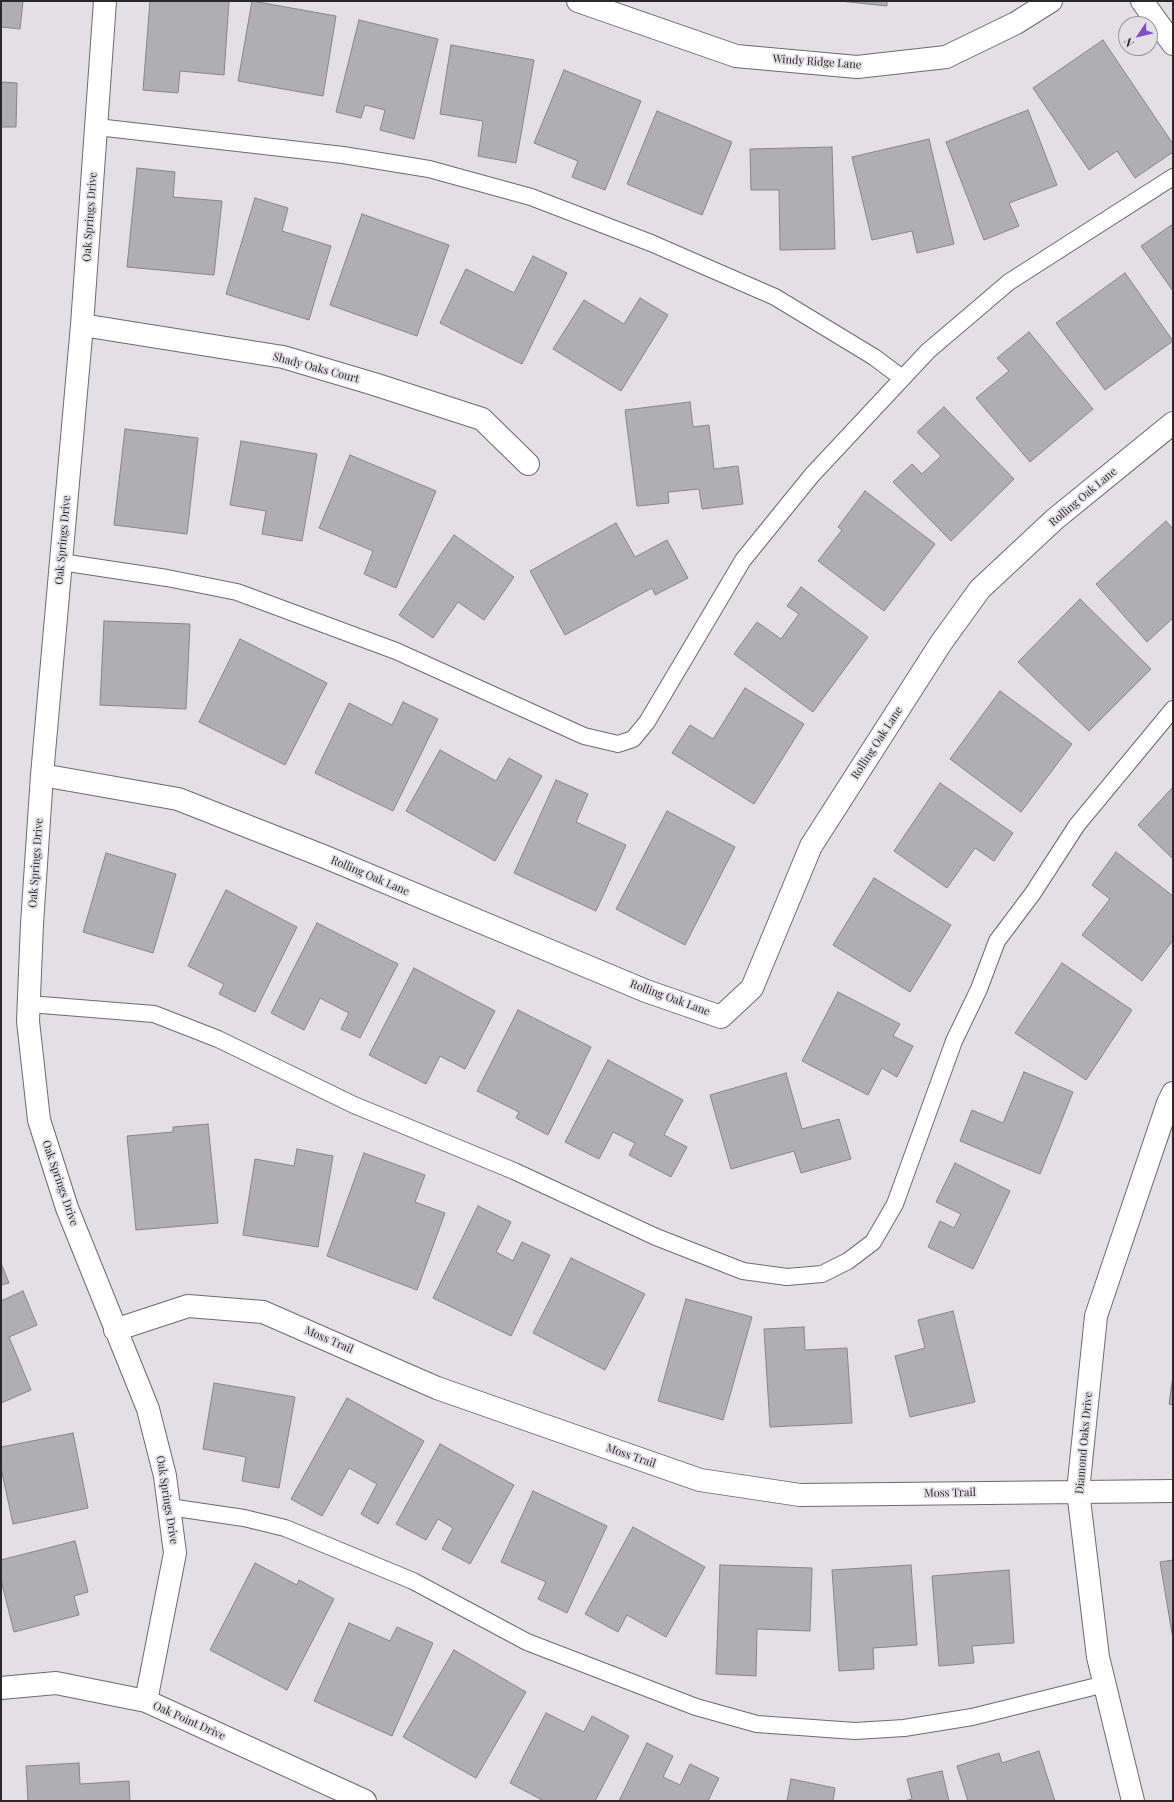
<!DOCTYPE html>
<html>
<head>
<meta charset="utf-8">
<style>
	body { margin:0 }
	#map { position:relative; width:1174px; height:1802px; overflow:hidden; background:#e2e0e5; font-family:"Playfair Display",serif }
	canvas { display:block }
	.frame { position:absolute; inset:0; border:2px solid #29282a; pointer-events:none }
	.north { position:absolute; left:1118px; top:16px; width:40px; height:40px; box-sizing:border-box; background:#e2e0e5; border:1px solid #98969a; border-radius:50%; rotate:235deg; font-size:11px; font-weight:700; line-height:16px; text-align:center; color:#29282a }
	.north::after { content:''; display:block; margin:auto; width:14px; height:18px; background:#804fc7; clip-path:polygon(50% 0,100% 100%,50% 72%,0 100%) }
</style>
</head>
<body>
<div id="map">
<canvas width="1174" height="1802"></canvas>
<div class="frame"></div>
<div class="north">N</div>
</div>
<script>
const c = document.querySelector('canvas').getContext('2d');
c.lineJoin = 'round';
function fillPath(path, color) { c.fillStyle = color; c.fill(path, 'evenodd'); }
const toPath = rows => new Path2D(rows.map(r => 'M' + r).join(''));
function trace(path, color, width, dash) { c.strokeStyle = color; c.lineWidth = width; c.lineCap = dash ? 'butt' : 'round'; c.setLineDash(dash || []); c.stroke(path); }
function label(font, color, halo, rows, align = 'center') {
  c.font = font + ' "Playfair Display",serif'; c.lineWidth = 3.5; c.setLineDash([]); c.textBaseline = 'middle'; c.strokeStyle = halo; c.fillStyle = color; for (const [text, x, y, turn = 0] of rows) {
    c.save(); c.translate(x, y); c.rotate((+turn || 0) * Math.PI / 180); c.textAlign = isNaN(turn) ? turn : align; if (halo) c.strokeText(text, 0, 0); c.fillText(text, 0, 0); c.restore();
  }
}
const building = toPath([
	[1,1,23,1,20,29,1,27,1,1],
	[150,1,229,1,224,75,180,71,178,93,143,90,150,1],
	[252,1,336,16,323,96,238,81,252,1],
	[840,1,887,1,887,6,840,1],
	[359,20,438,39,414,139,380,130,385,110,365,105,361,118,336,112,359,20],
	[1103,40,1173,144,1173,152,1135,178,1117,151,1089,170,1033,88,1103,40],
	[451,45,534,60,516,163,478,156,483,121,440,114,451,45],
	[564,70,641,101,605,190,572,177,578,161,534,143,564,70],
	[1,82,17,83,16,127,1,127,1,82],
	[1028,110,1057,185,1009,203,1019,226,984,240,946,142,1028,110],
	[657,111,732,142,702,215,627,184,657,111],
	[929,139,954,244,917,253,912,231,872,240,852,157,929,139],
	[832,147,835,249,780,250,779,190,751,190,750,149,832,147],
	[137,168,175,172,173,197,222,201,214,275,127,267,137,168],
	[255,198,288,208,282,231,331,246,309,320,226,294,255,198],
	[362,214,449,245,417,336,330,305,362,214],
	[1173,224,1173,291,1141,246,1173,224],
	[533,256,567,273,522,364,440,323,466,269,514,293,533,256],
	[1125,273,1173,341,1105,390,1056,323,1125,273],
	[640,298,668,315,621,391,553,349,584,300,624,324,640,298],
	[1029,332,1093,409,1030,462,976,398,1009,371,997,358,1029,332],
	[690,402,693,427,709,425,714,469,738,466,743,504,702,509,699,489,668,492,669,503,637,506,625,410,690,402],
	[944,407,1014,479,951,541,893,482,912,464,922,474,941,456,917,432,944,407],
	[125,429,198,438,187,534,114,525,125,429],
	[241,441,317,454,302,541,262,534,266,511,230,505,241,441],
	[350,455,436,491,396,588,364,574,373,551,319,528,350,455],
	[865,491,935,544,884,611,818,561,842,530,838,527,865,491],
	[1166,521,1173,529,1173,618,1147,642,1096,584,1166,521],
	[616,523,635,557,667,540,688,578,655,595,652,588,565,635,530,571,616,523],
	[454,535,514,577,484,620,458,602,433,638,399,615,454,535],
	[801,587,868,637,813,712,734,654,757,622,781,639,799,614,787,606,801,587],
	[1080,599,1151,669,1089,731,1018,662,1080,599],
	[104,621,190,624,186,709,100,705,104,621],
	[240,639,327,683,285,765,199,722,240,639],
	[745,688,804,724,754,804,672,753,690,725,713,739,745,688],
	[1000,691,1072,744,1021,812,950,759,1000,691],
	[403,702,438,719,393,811,315,773,349,703,392,725,403,702],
	[440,750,496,781,509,758,542,776,495,861,406,811,440,750],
	[556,780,588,794,576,822,626,845,596,911,514,873,556,780],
	[940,783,1013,833,994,861,975,848,947,888,894,851,940,783],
	[1173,787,1173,859,1138,825,1173,787],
	[667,811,735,847,685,945,616,909,667,811],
	[1116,852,1173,896,1173,940,1142,981,1082,935,1110,899,1092,885,1116,852],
	[106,853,176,874,153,953,83,932,106,853],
	[874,878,951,925,910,992,833,945,874,878],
	[226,890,297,927,255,1012,219,994,224,984,188,966,226,890],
	[317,923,398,964,360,1038,341,1029,349,1013,320,998,304,1030,271,1013,317,923],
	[1062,963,1132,1010,1086,1080,1015,1033,1062,963],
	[414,968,495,1011,465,1069,440,1056,426,1084,369,1055,414,968],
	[838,992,900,1024,893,1036,913,1046,897,1077,882,1068,868,1095,802,1061,838,992],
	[518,1010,591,1047,548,1135,516,1118,519,1112,477,1091,518,1010],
	[608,1060,683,1100,664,1135,687,1147,671,1177,629,1155,635,1143,613,1132,599,1159,565,1142,608,1060],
	[1024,1072,1073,1092,1040,1174,960,1141,972,1110,1003,1123,1024,1072],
	[786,1073,802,1129,839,1119,851,1159,801,1173,794,1151,731,1169,710,1095,786,1073],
	[208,1124,218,1223,136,1230,127,1136,173,1132,173,1127,208,1124],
	[297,1149,333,1156,318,1247,243,1235,255,1159,294,1166,297,1149],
	[364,1153,425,1175,415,1202,445,1213,417,1290,327,1256,364,1153],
	[955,1163,1010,1191,973,1269,928,1247,940,1221,954,1228,961,1214,936,1202,955,1163],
	[478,1206,511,1222,496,1252,513,1261,522,1242,550,1255,511,1336,433,1298,478,1206],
	[571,1258,645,1294,605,1370,533,1333,571,1258],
	[1,1263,9,1283,1,1285,1,1263],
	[23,1291,37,1325,9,1337,31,1390,1,1403,1,1301,23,1291],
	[686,1299,752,1317,723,1420,658,1401,686,1299],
	[953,1311,975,1402,910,1417,895,1356,925,1348,918,1320,953,1311],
	[804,1327,805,1350,847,1348,852,1423,770,1427,764,1329,804,1327],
	[1173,1376,1173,1405,1169,1404,1173,1376],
	[214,1383,295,1397,279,1488,242,1481,246,1457,203,1449,214,1383],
	[347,1398,424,1441,378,1524,361,1514,377,1484,349,1468,322,1516,291,1499,347,1398],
	[73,1433,88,1508,13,1524,1,1468,1,1447,73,1433],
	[440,1444,514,1485,470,1564,442,1549,453,1528,438,1519,426,1540,396,1524,440,1444],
	[533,1491,607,1526,567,1613,538,1599,546,1582,501,1562,533,1491],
	[633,1527,705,1567,666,1637,627,1615,618,1632,585,1614,633,1527],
	[75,1541,88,1592,74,1596,79,1615,14,1632,1,1580,1,1560,75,1541],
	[1173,1560,1173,1639,1160,1562,1173,1560],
	[255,1563,297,1585,299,1580,334,1599,287,1690,210,1650,255,1563],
	[720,1565,812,1568,810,1631,757,1629,756,1676,716,1674,720,1565],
	[911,1565,917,1645,873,1648,874,1669,839,1671,832,1570,911,1565],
	[1009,1570,1014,1643,972,1646,974,1663,939,1666,932,1576,1009,1570],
	[349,1623,390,1641,397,1627,433,1643,392,1736,314,1701,349,1623],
	[454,1650,526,1692,476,1778,403,1737,454,1650],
	[546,1713,584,1732,592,1716,629,1736,595,1801,544,1801,510,1783,546,1713],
	[647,1743,673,1756,663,1777,680,1785,690,1764,719,1778,708,1801,619,1801,647,1743],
	[1039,1751,1055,1801,968,1801,957,1766,999,1753,1002,1763,1039,1751],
	[79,1763,80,1784,129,1781,130,1801,28,1801,26,1766,79,1763],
	[942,1771,949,1801,904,1801,912,1799,907,1779,942,1771],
	[791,1779,835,1788,833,1801,787,1801,791,1779]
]);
const lane = toPath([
	[97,127,343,155,429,169,531,197,651,243,775,297,874,357,902,378],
	[61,562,167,578,237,592,396,651,584,736,618,744,633,739,647,722,743,560,812,475,928,351,1009,282,1173,177],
	[29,1004,154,1014,218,1039,354,1105,514,1171,656,1237,743,1271,787,1277,822,1274,848,1261,873,1242,895,1204,954,1041,979,989,997,941,1033,893,1077,825,1173,709],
	[169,1507,244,1518,285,1528,413,1581,527,1642,696,1707,757,1724,855,1731,904,1728,972,1717,1105,1684]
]);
const street = toPath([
	[105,1,82,325,42,775,32,924,28,1021,39,1120,67,1208,148,1409,165,1476,175,1553,146,1701],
	[578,1,736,56,857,67,946,57,1016,23,1051,1],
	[1142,1,1173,44],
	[82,325,283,357,374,384,482,419,528,464],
	[42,775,178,799,323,856,646,991,721,1017,752,988,811,846,941,643,980,589,1055,519,1173,423],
	[115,1330,188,1306,263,1312,437,1388,700,1480,800,1495,1173,1491],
	[1,1688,56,1683,146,1701,365,1801],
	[1133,1801,1098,1657,1078,1491,1096,1316,1168,1103,1173,1093]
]);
const streetNames = [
	["Windy Ridge Lane",817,62,4],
	["Oak Springs Drive",90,217,-86],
	["Shady Oaks Court",316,368,15],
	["Rolling Oak Lane",1083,497,-40],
	["Oak Springs Drive",63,540,-85],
	["Rolling Oak Lane",877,743,-57],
	["Oak Springs Drive",36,863,-86],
	["Rolling Oak Lane",370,876,23],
	["Rolling Oak Lane",670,998,20],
	["Oak Springs Drive",60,1183,71],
	["Moss Trail",329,1340,23],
	["Diamond Oaks Drive",1084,1443,-85],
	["Moss Trail",631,1456,19],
	["Moss Trail",950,1493,-1],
	["Oak Springs Drive",167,1500,81],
	["Oak Point Drive",189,1721,24]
];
fillPath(building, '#afaeb3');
trace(building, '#868489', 1);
trace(lane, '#6b6a6e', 18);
trace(street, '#6b6a6e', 24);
trace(lane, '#fff', 16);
trace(street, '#fff', 22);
label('11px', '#29282a', '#e2e0e5', streetNames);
</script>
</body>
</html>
